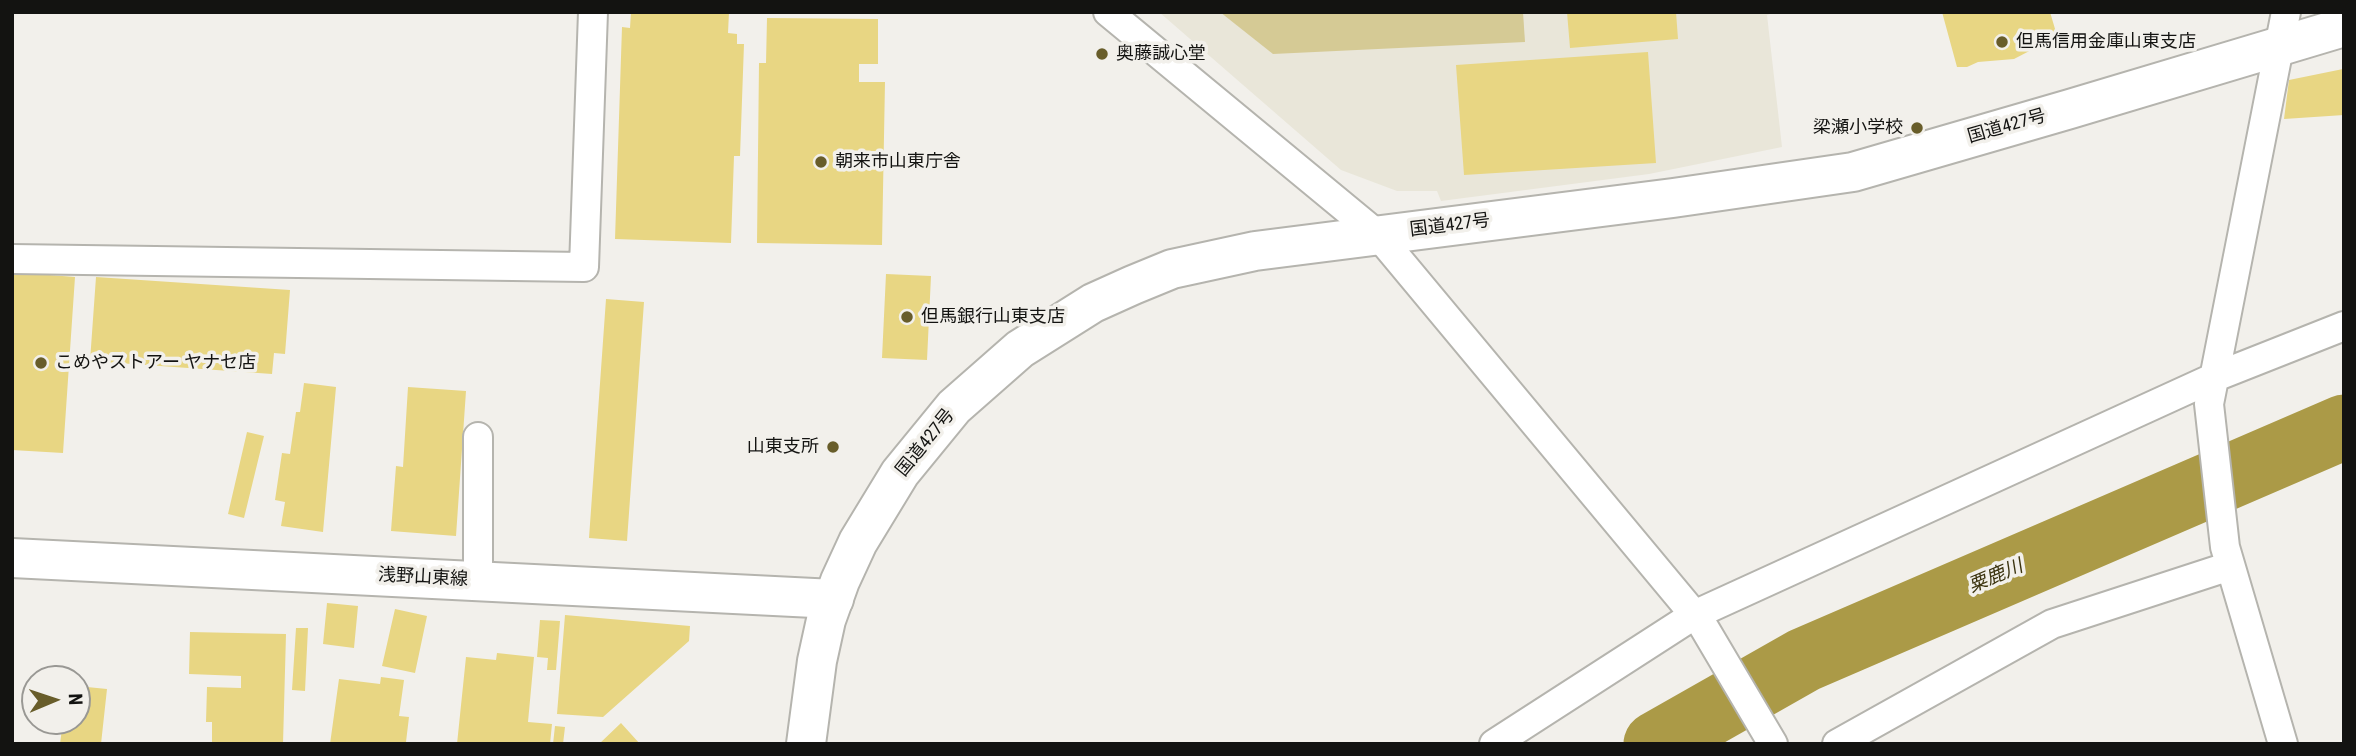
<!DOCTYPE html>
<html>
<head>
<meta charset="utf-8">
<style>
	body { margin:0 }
	#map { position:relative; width:2356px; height:756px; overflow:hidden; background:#f2f0eb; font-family:"Roboto Condensed",sans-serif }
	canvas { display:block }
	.frame { position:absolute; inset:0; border:14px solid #131311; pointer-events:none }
	.north { position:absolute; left:21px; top:665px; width:70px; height:70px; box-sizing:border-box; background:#f2f0eb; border:2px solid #999894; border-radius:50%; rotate:88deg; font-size:19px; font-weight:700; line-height:28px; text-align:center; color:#131311 }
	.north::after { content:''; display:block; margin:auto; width:24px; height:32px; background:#685d2a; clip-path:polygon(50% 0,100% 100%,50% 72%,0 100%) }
</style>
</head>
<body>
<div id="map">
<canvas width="2356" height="756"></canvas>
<div class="frame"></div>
<div class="north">N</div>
</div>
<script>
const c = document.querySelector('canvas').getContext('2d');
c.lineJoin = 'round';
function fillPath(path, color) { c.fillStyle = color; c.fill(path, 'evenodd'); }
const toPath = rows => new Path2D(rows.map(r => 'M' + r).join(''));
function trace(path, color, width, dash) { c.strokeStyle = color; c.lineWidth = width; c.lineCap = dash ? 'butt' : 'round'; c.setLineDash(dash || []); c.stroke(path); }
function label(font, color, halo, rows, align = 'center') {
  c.font = font + ' "Roboto Condensed","Noto Sans JP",sans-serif'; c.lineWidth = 7; c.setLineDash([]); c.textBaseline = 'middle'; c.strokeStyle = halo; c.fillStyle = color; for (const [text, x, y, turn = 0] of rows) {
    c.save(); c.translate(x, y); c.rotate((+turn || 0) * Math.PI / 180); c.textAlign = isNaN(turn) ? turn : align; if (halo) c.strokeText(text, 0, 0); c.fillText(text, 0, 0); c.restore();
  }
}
const built = toPath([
	[1159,12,1777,12,1767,15,1782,147,1649,174,1441,201,1437,191,1397,191,1341,170]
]);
const green = toPath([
	[1220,12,1523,12,1525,42,1273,54]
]);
const river = toPath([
	[1656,744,1804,660,2344,427]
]);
const building = toPath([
	[631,12,729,12,728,33,737,34,737,44,744,44,740,156,734,156,731,243,615,239,622,27,630,28],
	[1567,12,1676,12,1678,39,1570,48],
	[1942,12,2050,12,2058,39,2042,50,2039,46,2014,59,1978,62,1967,67,1957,67],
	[767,18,878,19,878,64,859,64,859,82,885,82,882,245,757,243,759,63,766,63],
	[1648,52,1656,163,1464,175,1456,65],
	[2343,69,2344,115,2284,119,2289,80],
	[12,272,75,277,63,453,12,450],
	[886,274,931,276,927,360,882,358],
	[96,277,290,290,285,354,274,353,272,374,90,361],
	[606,299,644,302,627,541,589,538],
	[304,383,336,387,323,532,281,526,285,502,275,500,282,453,290,454,296,412,300,412],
	[408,387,466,391,456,536,391,531,396,466,403,467],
	[247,432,264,436,244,518,228,514],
	[327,603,358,606,354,648,323,644],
	[395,609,427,616,415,673,382,666],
	[565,615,690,626,689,641,603,717,557,714],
	[540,620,560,621,556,670,547,670,548,658,537,657],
	[296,628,308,628,305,691,292,690],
	[190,632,286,634,283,744,212,744,212,722,206,722,207,687,241,688,241,676,189,674],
	[497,653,534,657,528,722,552,724,550,744,457,744,466,657,496,660],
	[381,677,404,680,399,716,409,717,406,742,330,744,339,679,380,684],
	[77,686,107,689,101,744,60,744,63,721,77,721],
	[621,723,640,744,599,744],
	[555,726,565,727,563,744,553,744]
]);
const street = toPath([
	[1108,12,1378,235,1702,624,1773,744],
	[12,259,584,267,593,12],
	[478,581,478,437],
	[1494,744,1694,615,2215,377,2344,326],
	[1837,744,2052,624,2230,566],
	[2283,744,2225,547,2209,404,2286,12]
]);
const secondary = toPath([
	[12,558,834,599]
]);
const highway = toPath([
	[806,744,817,661,826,620,840,581,858,542,900,473,954,407,1020,349,1093,303,1133,285,1172,269,1255,251,1673,198,1853,172,2070,109,2344,27]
]);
const markers = [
	[2002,42,7,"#685d2a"],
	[1102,54,7,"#685d2a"],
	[1917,128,7,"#685d2a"],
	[821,162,7,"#685d2a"],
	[907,317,7,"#685d2a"],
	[41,363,7,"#685d2a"],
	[833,447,7,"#685d2a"]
];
const poiNames = [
	["但馬信用金庫山東支店",2016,42],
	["奥藤誠心堂",1116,54],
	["梁瀬小学校",1903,128,"right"],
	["朝来市山東庁舎",835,162],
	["但馬銀行山東支店",921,317],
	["こめやストアー ヤナセ店",55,363],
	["山東支所",819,447,"right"]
];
const streetNames = [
	["国道427号",2007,127,-16],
	["国道427号",1450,226,-7],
	["国道427号",926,443,-51],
	["浅野山東線",423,578,3]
];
const waterNames = [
	["粟鹿川",1996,577,-23]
];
fillPath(built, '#e9e6d9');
fillPath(green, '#d5ca95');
trace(river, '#ab9a47', 65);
fillPath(building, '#e8d683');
trace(street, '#b5b4ae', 32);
trace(secondary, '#b5b4ae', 42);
trace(highway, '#b5b4ae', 42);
trace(street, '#fff', 28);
trace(secondary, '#fff', 38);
trace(highway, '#fff', 38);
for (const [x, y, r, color] of markers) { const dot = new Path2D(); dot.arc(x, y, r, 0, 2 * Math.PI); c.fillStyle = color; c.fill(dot); trace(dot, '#f2f0eb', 2.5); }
label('18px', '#131311', '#f2f0eb', poiNames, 'left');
label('18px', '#131311', '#f2f0eb', streetNames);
label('italic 19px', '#3c3410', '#f2f0eb', waterNames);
</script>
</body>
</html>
